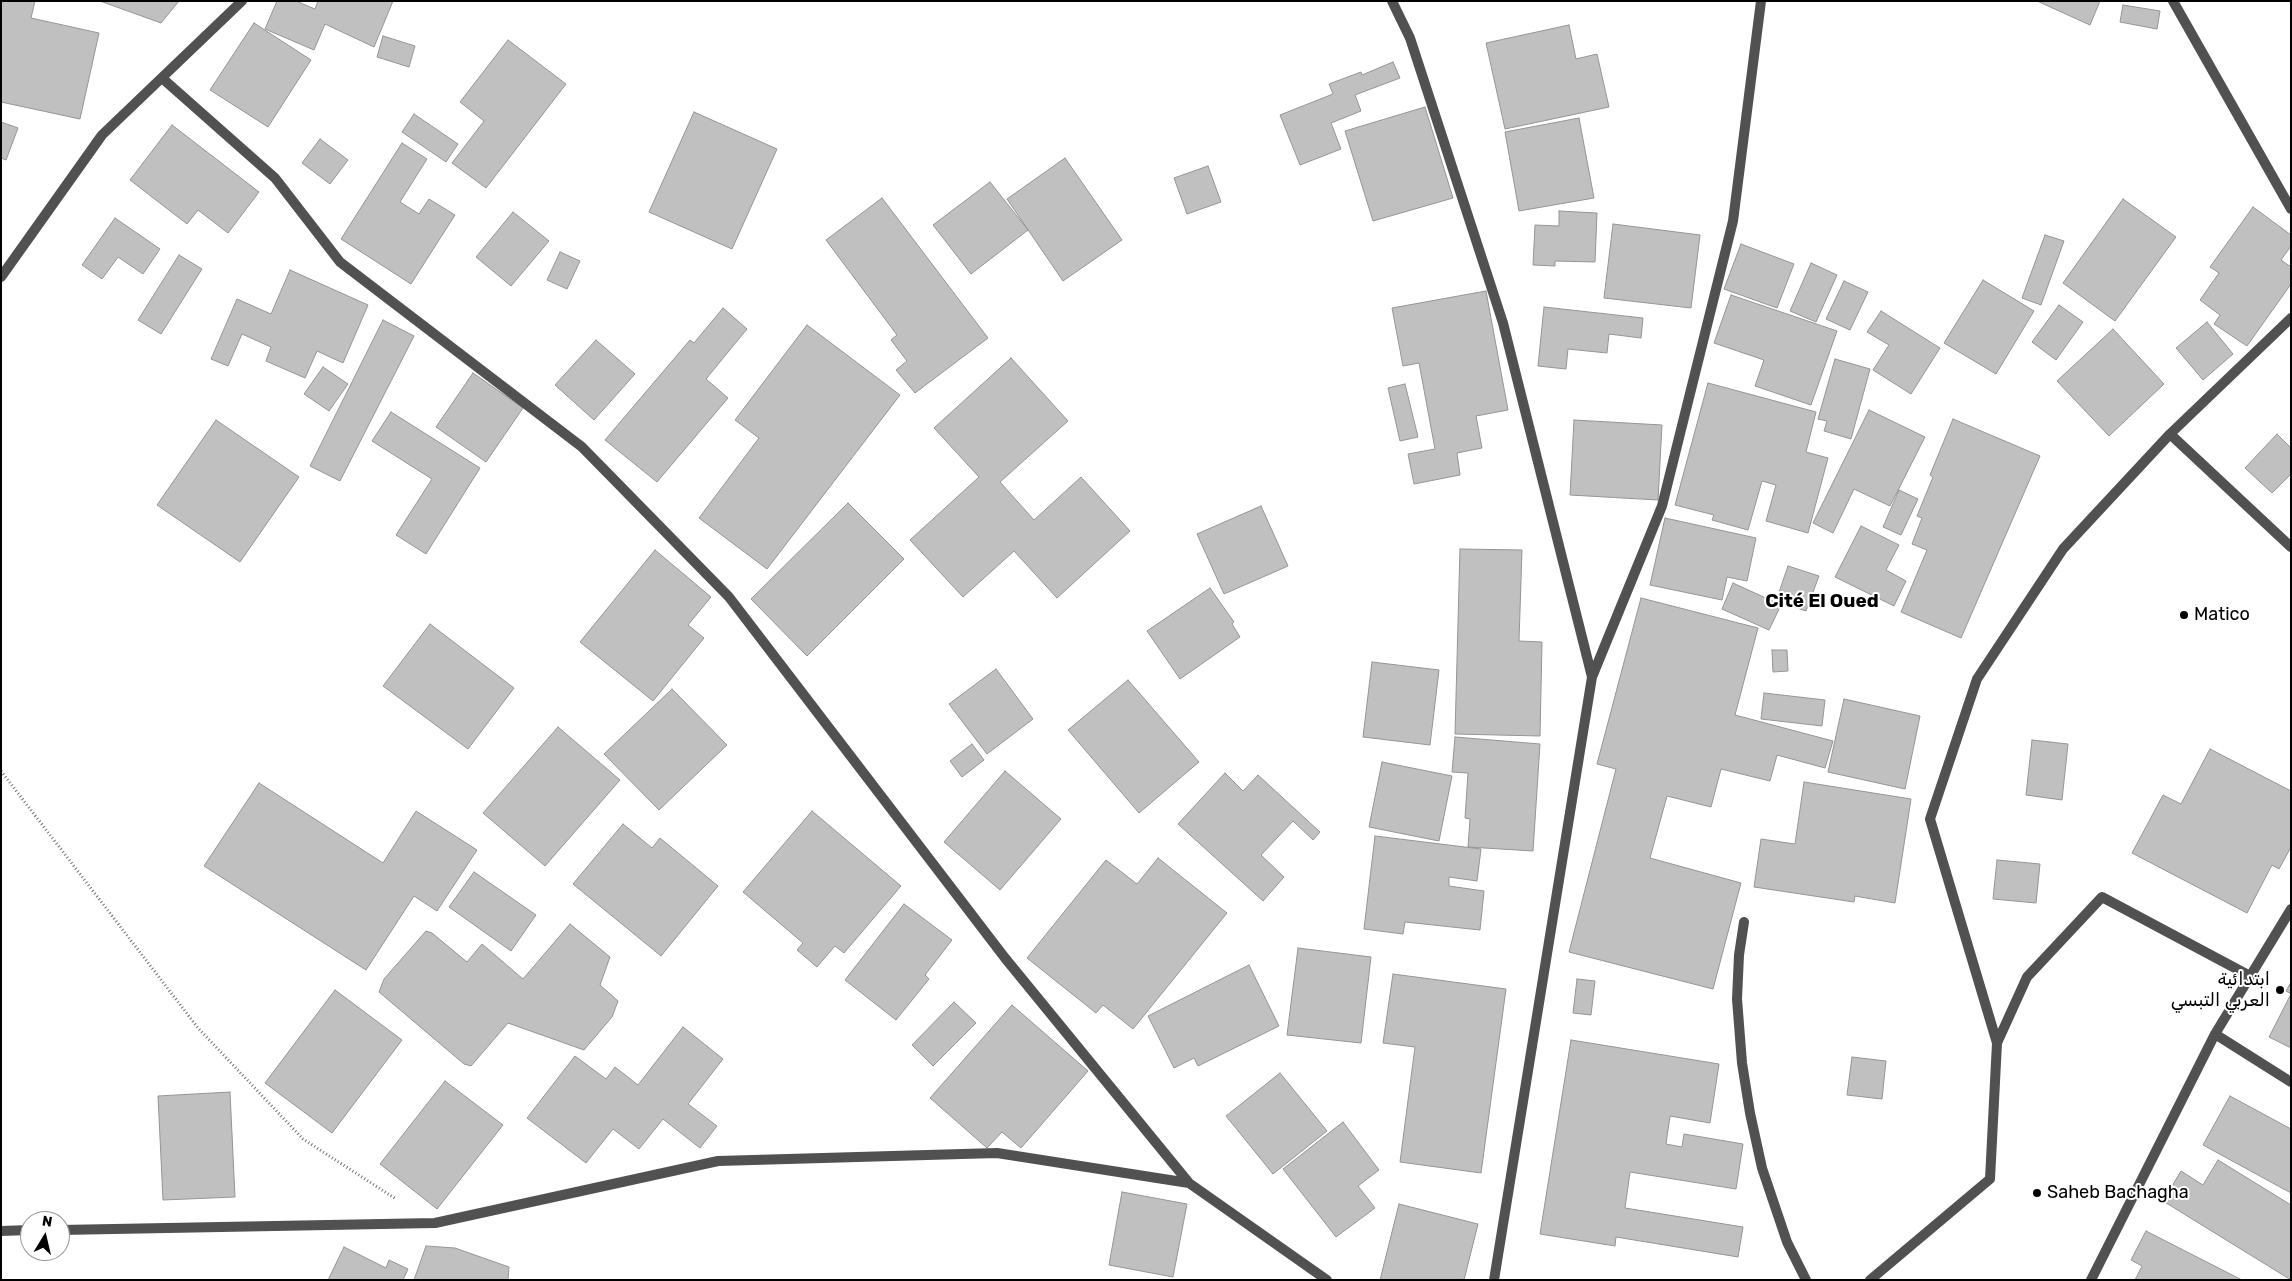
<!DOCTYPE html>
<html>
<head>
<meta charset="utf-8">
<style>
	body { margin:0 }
	#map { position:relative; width:2292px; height:1281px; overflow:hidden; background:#fff; font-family:Rubik,sans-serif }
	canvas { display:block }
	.frame { position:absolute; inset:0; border:2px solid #000; pointer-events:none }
	.north { position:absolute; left:20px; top:1211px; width:50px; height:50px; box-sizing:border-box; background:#fff; border:1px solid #999; border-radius:50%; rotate:9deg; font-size:14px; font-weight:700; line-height:20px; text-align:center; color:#000 }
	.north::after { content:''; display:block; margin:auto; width:18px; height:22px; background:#000; clip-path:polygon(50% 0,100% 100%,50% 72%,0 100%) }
</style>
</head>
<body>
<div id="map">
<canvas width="2292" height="1281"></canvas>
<div class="frame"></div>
<div class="north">N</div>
</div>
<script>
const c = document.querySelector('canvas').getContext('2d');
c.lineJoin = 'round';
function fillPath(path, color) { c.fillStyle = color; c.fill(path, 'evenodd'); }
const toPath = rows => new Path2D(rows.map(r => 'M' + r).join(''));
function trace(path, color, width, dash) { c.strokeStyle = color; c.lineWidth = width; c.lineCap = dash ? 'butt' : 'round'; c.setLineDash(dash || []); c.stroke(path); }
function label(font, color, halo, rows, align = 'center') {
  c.font = font + ' Rubik,"Noto Naskh Arabic",sans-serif'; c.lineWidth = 4; c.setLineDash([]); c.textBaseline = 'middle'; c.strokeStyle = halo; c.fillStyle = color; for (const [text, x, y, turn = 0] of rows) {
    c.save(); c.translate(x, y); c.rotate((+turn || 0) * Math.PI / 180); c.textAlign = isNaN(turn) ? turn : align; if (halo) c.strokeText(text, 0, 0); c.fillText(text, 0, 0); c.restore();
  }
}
const building = toPath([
	[1,1,35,1,31,18,99,33,80,119,1,102,1,1],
	[100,1,179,1,161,23,100,1],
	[277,1,296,1,315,9,318,1,393,1,374,47,325,24,314,50,265,29,277,1],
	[2037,1,2100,1,2090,25,2037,1],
	[2123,5,2160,11,2157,29,2120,22,2123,5],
	[254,23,311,60,268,127,210,90,254,23],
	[1569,25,1576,59,1597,54,1609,107,1505,129,1486,43,1569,25],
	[383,36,415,46,409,67,377,57,383,36],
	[508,40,566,84,486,188,452,163,484,121,460,102,508,40],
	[1393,62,1400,78,1355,95,1361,111,1331,123,1341,149,1300,165,1280,115,1333,94,1329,84,1361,72,1362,75,1393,62],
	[1425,107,1453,198,1373,221,1345,131,1425,107],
	[694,112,777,149,732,249,649,212,694,112],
	[414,114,458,144,446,162,402,132,414,114],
	[1579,118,1594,198,1519,211,1505,132,1579,118],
	[1,122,18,128,6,160,1,158,1,122],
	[172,125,259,192,228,233,198,210,187,224,130,180,172,125],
	[320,139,348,160,330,184,302,163,320,139],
	[402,143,427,159,400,202,419,214,429,199,455,215,411,284,341,239,402,143],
	[1065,158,1122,240,1063,281,1007,199,1065,158],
	[1208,166,1221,202,1187,214,1174,178,1208,166],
	[990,182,1028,230,971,274,933,225,990,182],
	[882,198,988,338,915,393,896,370,907,361,891,340,897,335,826,240,882,198],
	[2123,199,2176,237,2115,321,2063,283,2123,199],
	[2253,207,2291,235,2291,246,2281,260,2291,267,2291,284,2247,346,2214,324,2220,315,2200,300,2219,273,2210,267,2253,207],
	[1559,211,1597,213,1595,262,1555,261,1555,266,1533,265,1535,225,1559,226,1559,211],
	[513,212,549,241,511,286,476,257,513,212],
	[115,218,160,249,143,274,118,257,102,279,82,265,115,218],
	[1613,224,1700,235,1691,308,1604,298,1613,224],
	[2045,235,2064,241,2041,305,2022,298,2045,235],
	[1741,244,1794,264,1777,308,1724,289,1741,244],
	[560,252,580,261,567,289,547,280,560,252],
	[179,255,202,269,161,334,138,320,179,255],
	[1811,263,1837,275,1816,322,1790,311,1811,263],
	[290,270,368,305,343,363,317,351,305,378,266,361,271,347,242,334,228,366,211,359,237,299,271,314,290,270],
	[1983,280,2034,311,1996,374,1944,343,1983,280],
	[1844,281,1868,292,1850,330,1826,319,1844,281],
	[1486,291,1508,410,1476,416,1482,448,1457,453,1460,475,1414,484,1408,454,1435,449,1419,363,1403,366,1392,308,1486,291],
	[1731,295,1837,331,1811,405,1755,386,1764,360,1714,343,1731,295],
	[2059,305,2083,322,2056,360,2032,342,2059,305],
	[1544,307,1643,318,1641,338,1609,334,1607,353,1568,349,1566,369,1538,366,1544,307],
	[723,308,747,329,706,379,728,398,657,482,605,440,690,340,694,343,723,308],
	[1881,311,1940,348,1911,394,1873,370,1889,345,1867,332,1881,311],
	[383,320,414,336,340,481,310,466,383,320],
	[2207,322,2233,354,2203,380,2176,348,2207,322],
	[807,325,900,395,767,569,699,518,759,438,735,420,807,325],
	[2113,329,2164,384,2109,436,2057,381,2113,329],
	[596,340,635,374,594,420,555,385,596,340],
	[1011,358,1068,421,1000,482,1034,520,1081,477,1130,531,1057,598,1014,551,963,597,910,540,979,477,934,428,1011,358],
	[1835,359,1870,369,1851,439,1824,431,1827,421,1818,419,1835,359],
	[323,367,348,384,329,411,304,394,323,367],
	[473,373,523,408,486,462,436,427,473,373],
	[1708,383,1816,412,1806,452,1828,458,1808,533,1766,521,1776,485,1762,481,1748,530,1712,520,1714,515,1675,505,1708,383],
	[1405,384,1418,437,1400,441,1388,388,1405,384],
	[1869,410,1925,437,1890,506,1854,489,1833,533,1813,523,1869,410],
	[391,412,480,468,426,554,396,535,432,479,372,441,391,412],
	[1953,419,2040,456,1961,638,1901,612,1927,550,1912,544,1922,518,1917,516,1933,477,1930,475,1953,419],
	[216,420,299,477,240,562,157,505,216,420],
	[1574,420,1662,425,1658,500,1570,495,1574,420],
	[2277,434,2291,448,2291,474,2272,493,2245,468,2277,434],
	[1899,490,1918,499,1901,535,1883,527,1899,490],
	[848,503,904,559,807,656,751,599,848,503],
	[1261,506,1288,566,1224,594,1197,534,1261,506],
	[1665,518,1756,538,1747,581,1727,577,1722,600,1650,585,1665,518],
	[1861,526,1899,545,1886,570,1906,581,1894,606,1835,577,1861,526],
	[1460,549,1522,550,1519,641,1542,642,1540,736,1455,734,1460,549],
	[655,550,711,597,688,625,704,638,653,701,580,642,655,550],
	[1788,566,1819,576,1806,611,1776,601,1788,566],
	[1733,583,1781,605,1769,630,1722,609,1733,583],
	[1210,588,1234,622,1232,624,1240,637,1180,679,1147,631,1210,588],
	[1641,598,1758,628,1735,715,1833,741,1825,768,1777,755,1770,781,1721,769,1711,807,1667,796,1650,858,1741,883,1713,989,1569,952,1616,769,1597,764,1641,598],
	[430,624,514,688,468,749,383,686,430,624],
	[1772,650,1787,650,1788,671,1773,672,1772,650],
	[1372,662,1439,670,1430,745,1363,737,1372,662],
	[996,669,1033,719,987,754,949,704,996,669],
	[1128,680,1199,762,1139,813,1068,730,1128,680],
	[672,689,727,745,659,810,604,754,672,689],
	[1764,693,1825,700,1822,726,1761,719,1764,693],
	[1844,699,1920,716,1905,789,1828,772,1844,699],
	[558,727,620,780,545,866,483,813,558,727],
	[1455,737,1540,744,1533,851,1468,847,1470,819,1465,818,1468,773,1452,772,1455,737],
	[2032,740,2068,744,2062,800,2026,795,2032,740],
	[972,744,984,760,962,777,950,761,972,744],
	[2210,749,2291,791,2291,847,2279,869,2272,865,2247,913,2132,853,2163,795,2181,804,2210,749],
	[1382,762,1452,776,1439,841,1369,827,1382,762],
	[1005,771,1061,819,1000,890,944,842,1005,771],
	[1225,773,1243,791,1258,775,1320,832,1313,840,1293,821,1261,855,1284,877,1263,901,1178,824,1225,773],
	[1804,782,1911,799,1895,903,1855,896,1854,902,1754,887,1761,839,1795,844,1804,782],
	[259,783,383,863,416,811,477,850,437,911,414,896,366,970,204,866,259,783],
	[812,811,901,886,844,953,835,946,817,967,797,950,803,943,743,892,812,811],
	[623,824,652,848,660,838,718,886,661,956,573,884,623,824],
	[1375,836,1481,849,1477,881,1449,877,1449,886,1484,891,1480,930,1405,922,1403,934,1364,929,1375,836],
	[1158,858,1227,913,1133,1029,1103,1005,1096,1013,1027,958,1106,860,1137,884,1158,858],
	[1997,860,2040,864,2036,903,1993,899,1997,860],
	[474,872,536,915,511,951,449,907,474,872],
	[904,904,952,940,925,975,929,979,896,1020,845,980,904,904],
	[570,924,610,957,600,985,618,1001,612,1017,584,1050,508,1023,471,1066,464,1064,379,992,384,979,426,931,432,933,467,962,482,944,523,979,570,924],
	[1298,948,1371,957,1361,1043,1287,1035,1298,948],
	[1249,965,1279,1026,1198,1066,1194,1058,1174,1068,1148,1016,1249,965],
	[1393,974,1506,989,1481,1173,1400,1162,1415,1047,1383,1043,1393,974],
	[1577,979,1595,981,1591,1015,1573,1013,1577,979],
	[2291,982,2291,1048,2269,1037,2291,994,2286,991,2291,982],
	[335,990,402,1040,332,1133,265,1083,335,990],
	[954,1002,976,1023,933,1066,912,1045,954,1002],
	[1012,1005,1088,1071,1021,1148,1002,1132,987,1148,930,1098,1012,1005],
	[683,1027,723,1059,688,1104,717,1126,700,1148,663,1119,639,1149,613,1129,586,1163,527,1118,575,1056,606,1079,615,1067,638,1085,683,1027],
	[1571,1040,1719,1064,1710,1123,1670,1116,1666,1144,1682,1147,1684,1134,1743,1144,1736,1189,1630,1172,1625,1208,1743,1227,1738,1257,1616,1237,1615,1246,1540,1234,1571,1040],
	[1852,1057,1886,1061,1882,1099,1847,1095,1852,1057],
	[1280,1073,1327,1131,1273,1174,1226,1116,1280,1073],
	[445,1081,503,1125,437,1209,380,1164,445,1081],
	[230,1092,235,1197,163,1200,158,1096,230,1092],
	[2230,1096,2291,1129,2291,1193,2203,1145,2230,1096],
	[1343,1122,1379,1170,1358,1186,1375,1208,1336,1237,1283,1169,1343,1122],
	[2218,1160,2291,1205,2291,1280,2163,1201,2181,1171,2203,1185,2218,1160],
	[1122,1192,1187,1204,1173,1277,1109,1265,1122,1192],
	[1399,1204,1478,1224,1464,1280,1380,1280,1399,1204],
	[2146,1231,2242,1280,2135,1280,2142,1266,2131,1260,2146,1231],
	[426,1246,455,1248,509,1267,508,1280,414,1280,426,1246],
	[344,1247,386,1268,389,1260,408,1269,403,1280,328,1280,344,1247]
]);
const path = toPath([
	[1,771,198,1028,303,1139,396,1199]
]);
const street = toPath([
	[1392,1,1410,38,1503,323,1592,677,1494,1280],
	[2173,1,2291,209],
	[162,78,275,178,340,262,582,447,729,597,1005,958,1189,1183],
	[1,277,102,135,242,1],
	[2170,434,2291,547],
	[1592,677,1662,506,1733,221,1761,1],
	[1744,922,1739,955,1737,999,1742,1063,1750,1113,1762,1168,1787,1242,1806,1280],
	[2215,1034,2291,1082],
	[1997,1043,2027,977,2102,897,2250,976],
	[60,1230,435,1223,718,1161,997,1153,1189,1183,1327,1280],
	[1,1231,30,1230],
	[1870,1280,1990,1179,1997,1043,1930,819,1977,679,2063,549,2170,434,2291,318],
	[2091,1280,2215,1034,2291,909]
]);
const markers = [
	[2184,615,5,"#000"],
	[2280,990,5,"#000"],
	[2037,1193,5,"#000"]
];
const poiNames = [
	["Matico",2194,615],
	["ابتدائية",2270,980,"right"],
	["العربي التبسي",2270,1001,"right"],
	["Saheb Bachagha",2047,1193]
];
const neighbourhoodNames = [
	["Cité El Oued",1822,602]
];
fillPath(building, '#c0c0c0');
trace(building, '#959595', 1);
trace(path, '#737373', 3, [1, 2.5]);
trace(street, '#515151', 10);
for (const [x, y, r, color] of markers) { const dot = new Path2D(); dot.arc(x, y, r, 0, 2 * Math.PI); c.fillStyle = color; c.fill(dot); trace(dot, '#fff', 2); }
label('18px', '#000', '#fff', poiNames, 'left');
label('bold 19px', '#000', '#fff', neighbourhoodNames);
</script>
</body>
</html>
